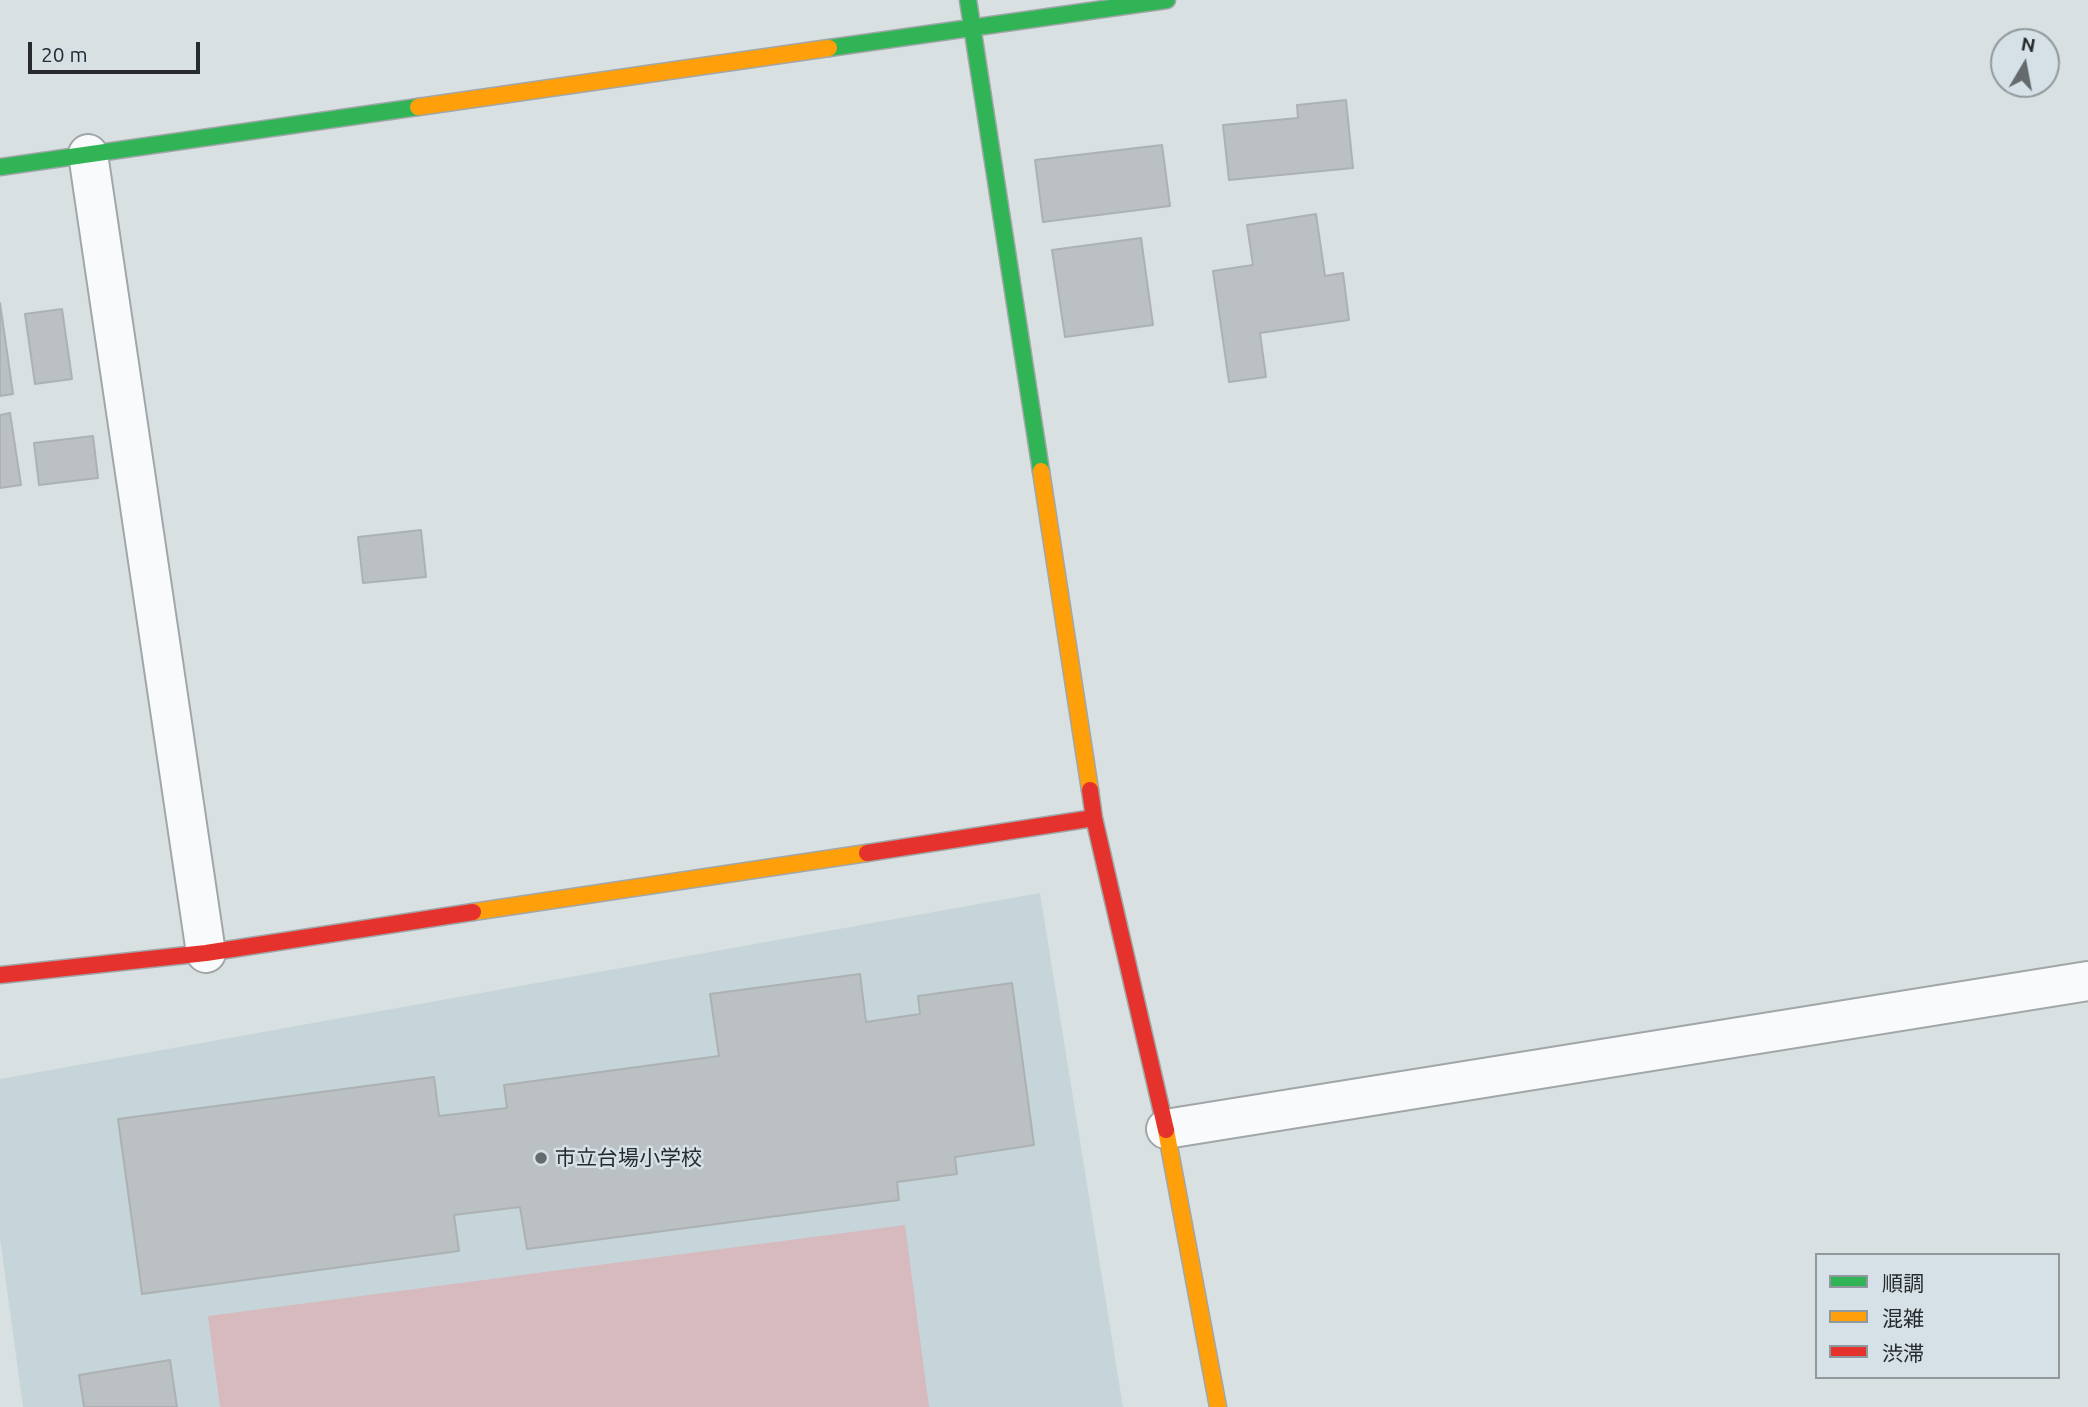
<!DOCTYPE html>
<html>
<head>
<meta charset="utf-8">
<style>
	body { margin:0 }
	#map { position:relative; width:2088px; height:1407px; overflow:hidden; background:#d9e0e2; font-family:Ubuntu,"Noto Sans JP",sans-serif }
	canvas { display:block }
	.legend { position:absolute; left:1815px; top:1253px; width:245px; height:126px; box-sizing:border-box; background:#d5e1e6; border:2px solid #8f989c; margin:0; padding:9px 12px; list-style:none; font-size:21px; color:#272b2d }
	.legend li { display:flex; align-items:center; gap:14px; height:35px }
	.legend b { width:35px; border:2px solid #8f989c }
	.north { position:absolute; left:1990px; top:28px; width:70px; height:70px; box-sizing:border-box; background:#d5e1e6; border:2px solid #8f989c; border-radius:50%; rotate:10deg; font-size:19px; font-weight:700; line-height:28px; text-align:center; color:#272b2d }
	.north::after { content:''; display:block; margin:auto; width:24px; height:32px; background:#656a6c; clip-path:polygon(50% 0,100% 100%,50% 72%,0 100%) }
	.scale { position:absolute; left:28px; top:42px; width:172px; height:32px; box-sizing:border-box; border:4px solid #272b2d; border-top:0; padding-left:9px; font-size:21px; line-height:24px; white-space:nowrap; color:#272b2d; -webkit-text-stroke:5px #d5e1e6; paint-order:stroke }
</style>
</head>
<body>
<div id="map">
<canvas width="2088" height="1407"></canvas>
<ul class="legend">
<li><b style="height:9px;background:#30b455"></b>順調</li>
<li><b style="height:9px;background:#ff9f0a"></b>混雑</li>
<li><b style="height:9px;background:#e5322d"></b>渋滞</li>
</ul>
<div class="north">N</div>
<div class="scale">20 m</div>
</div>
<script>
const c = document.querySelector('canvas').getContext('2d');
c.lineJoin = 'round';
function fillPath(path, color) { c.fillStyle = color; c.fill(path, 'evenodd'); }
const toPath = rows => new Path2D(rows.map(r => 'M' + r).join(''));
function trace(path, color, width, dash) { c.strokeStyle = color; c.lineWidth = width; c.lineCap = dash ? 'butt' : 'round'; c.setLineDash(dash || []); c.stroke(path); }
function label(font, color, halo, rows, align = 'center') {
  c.font = font + ' Ubuntu,"Noto Sans JP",sans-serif'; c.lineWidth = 5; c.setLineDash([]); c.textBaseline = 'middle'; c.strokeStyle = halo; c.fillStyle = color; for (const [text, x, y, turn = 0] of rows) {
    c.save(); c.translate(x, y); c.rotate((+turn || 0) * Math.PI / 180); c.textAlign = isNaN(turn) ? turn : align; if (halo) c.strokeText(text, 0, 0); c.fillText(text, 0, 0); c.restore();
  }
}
const built = toPath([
	[1040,893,1123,1407,23,1407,0,1238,0,1079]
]);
const green = toPath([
	[905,1225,929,1407,220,1407,208,1316]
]);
const building = toPath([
	[1346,100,1353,168,1229,180,1223,125,1298,118,1297,105,1346,100],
	[1162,145,1170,206,1043,222,1035,160,1162,145],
	[1316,214,1325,276,1343,273,1349,320,1260,333,1266,377,1229,382,1213,271,1253,265,1247,225,1316,214],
	[1141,238,1153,325,1065,337,1052,250,1141,238],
	[0,303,13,394,0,396,0,303],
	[62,309,72,379,35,384,25,314,62,309],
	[10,413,21,485,0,488,0,415,10,413],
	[93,436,98,478,39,485,34,443,93,436],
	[421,530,426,577,363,583,358,537,421,530],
	[860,974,866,1022,920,1014,918,996,1012,983,1034,1145,955,1157,957,1174,897,1182,899,1200,527,1249,520,1207,454,1215,459,1251,142,1294,118,1119,434,1077,439,1116,507,1108,504,1085,719,1056,710,994,860,974],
	[170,1360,177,1407,84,1407,79,1375,170,1360]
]);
const street = toPath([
	[88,154,206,953],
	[1166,1129,2088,981]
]);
const fast = toPath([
	[968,0,1041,471],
	[829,48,1167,0],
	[0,167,418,107]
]);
const slow = toPath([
	[418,107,829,48],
	[1041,471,1090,790],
	[473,912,867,853],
	[1166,1130,1218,1407]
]);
const jam = toPath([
	[1090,790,1094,818,1166,1130],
	[867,853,1094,818],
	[0,975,206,953,473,912]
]);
const markers = [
	[541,1158,7,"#656a6c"]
];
const poiNames = [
	["市立台場小学校",555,1158]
];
fillPath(built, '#c6d5da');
fillPath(green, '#d6babe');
fillPath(building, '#bbc0c2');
trace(building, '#acb2b3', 2);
trace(street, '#a1a6a8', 42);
trace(fast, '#a1a6a8', 19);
trace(slow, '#a1a6a8', 19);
trace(jam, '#a1a6a8', 19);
trace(street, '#f9fafb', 38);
trace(fast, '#30b455', 16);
trace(slow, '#ff9f0a', 16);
trace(jam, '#e5322d', 16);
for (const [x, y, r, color] of markers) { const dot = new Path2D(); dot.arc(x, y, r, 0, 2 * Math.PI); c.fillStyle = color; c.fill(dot); trace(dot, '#d5e1e6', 2.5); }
label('21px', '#272b2d', '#d5e1e6', poiNames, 'left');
</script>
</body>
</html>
